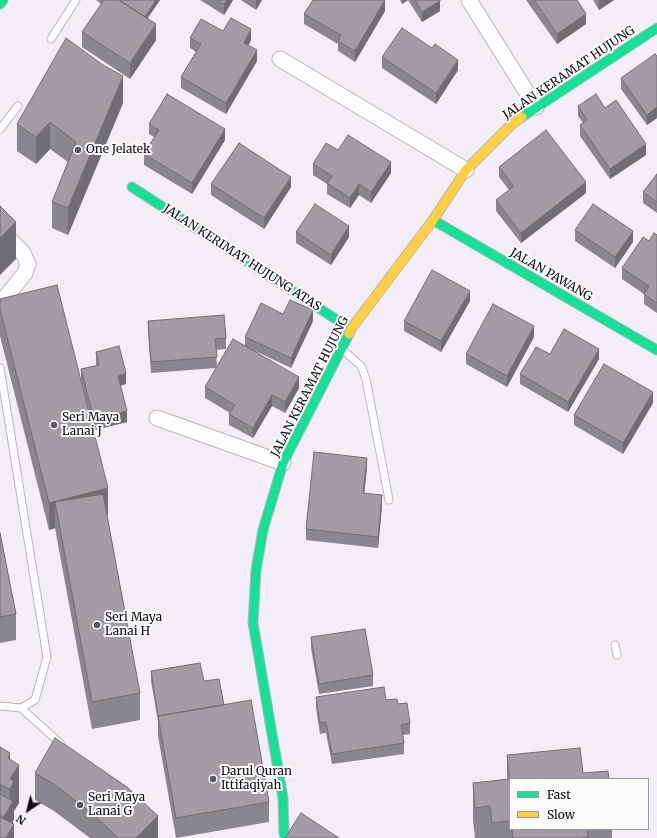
<!DOCTYPE html>
<html>
<head>
<meta charset="utf-8">
<style>
	body { margin:0 }
	#map { position:relative; width:657px; height:838px; overflow:hidden; background:#f3edf8; font-family:Merriweather,serif }
	canvas { display:block }
	.legend { position:absolute; left:509px; top:778px; width:140px; height:52px; box-sizing:border-box; background:#fbfbfb; border:1px solid #9d9b9f; margin:0; padding:5px 7px; list-style:none; font-size:12px; color:#100a14 }
	.legend li { display:flex; align-items:center; gap:8px; height:20px }
	.legend b { width:20px; border:1px solid #9d9b9f }
	.north { position:absolute; left:8px; top:790px; width:40px; height:40px; -webkit-text-stroke:3px #fbfbfb; paint-order:stroke; rotate:215deg; font-size:11px; font-weight:700; line-height:16px; text-align:center; color:#100a14 }
	.north::after { content:''; display:block; margin:auto; width:14px; height:18px; background:#100a14; clip-path:polygon(50% 0,100% 100%,50% 72%,0 100%) }
</style>
</head>
<body>
<div id="map">
<canvas width="657" height="838"></canvas>
<ul class="legend">
<li><b style="height:5px;background:#16e098"></b>Fast</li>
<li><b style="height:5px;background:#ffcf43"></b>Slow</li>
</ul>
<div class="north">N</div>
</div>
<script>
const c = document.querySelector('canvas').getContext('2d');
c.lineJoin = 'round';
const toPath = rows => new Path2D(rows.map(r => 'M' + r).join(''));
function trace(path, color, width, dash) { c.strokeStyle = color; c.lineWidth = width; c.lineCap = dash ? 'butt' : 'round'; c.setLineDash(dash || []); c.stroke(path); }
function fillPath(path, color) { c.fillStyle = color; c.fill(path, 'evenodd'); }
function label(font, color, halo, rows, align = 'center') {
  c.font = font + ' Merriweather,serif'; c.lineWidth = 4; c.setLineDash([]); c.textBaseline = 'middle'; c.strokeStyle = halo; c.fillStyle = color; for (const [text, x, y, turn = 0] of rows) {
    c.save(); c.translate(x, y); c.rotate((+turn || 0) * Math.PI / 180); c.textAlign = isNaN(turn) ? turn : align; if (halo) c.strokeText(text, 0, 0); c.fillText(text, 0, 0); c.restore();
  }
}
const lane = toPath([
	[51,39,76,0],
	[0,129,18,106],
	[343,350,361,366,366,379,389,500],
	[0,368,47,657,35,700,21,708,0,706],
	[615,645,617,655],
	[21,708,61,744]
]);
const street = toPath([
	[469,0,536,107],
	[280,59,466,170],
	[0,229,23,253,28,264,25,273,0,304],
	[157,418,283,463]
]);
const fast = toPath([
	[0,4,3,0],
	[522,117,657,28],
	[132,187,351,329],
	[433,220,657,350],
	[284,834,283,798,253,623,256,570,263,530,283,463,349,334]
]);
const slow = toPath([
	[349,334,351,329,433,220,466,170,512,124,522,117]
]);
const wall = toPath([
	[96,0,160,0,147,19,156,40,130,79,82,47,82,32,101,4],
	[200,0,233,0,224,15],
	[241,0,262,0,256,10],
	[400,0,440,0,440,11,422,22,408,0,402,4],
	[526,0,577,0,586,24,557,44],
	[593,0,614,0,599,10],
	[385,11,355,62,338,51,338,44,304,24,304,14],
	[223,31,251,40,248,46,257,61,226,114,181,88,181,77,196,52,190,48,190,38],
	[657,56,657,118,647,125,621,89,621,78],
	[382,57,458,70,436,104,382,68],
	[123,103,68,235,52,228,52,202,68,162,50,149,36,164,17,151,17,124],
	[578,106,605,108,646,155,610,179,580,136,580,125,583,123,578,116],
	[149,124,225,140,192,194,144,165,144,154,154,137,149,134],
	[338,150,391,173,371,203,359,195,350,208,327,194,327,184,313,175,313,164],
	[499,167,586,193,521,243,496,211,496,200,509,190,499,177],
	[657,174,657,213,643,203,643,192],
	[211,184,291,187,264,229,211,195],
	[575,230,633,242,615,268,575,241],
	[296,232,349,237,331,265,296,243],
	[657,235,657,313,644,304,644,294,622,279,622,268,649,241],
	[0,299,108,515,107,515,140,693,140,720,92,729,55,528,49,530,0,336],
	[470,301,441,352,404,331,404,321],
	[283,314,313,321,291,368,255,351,299,388,285,413,272,406,253,438,229,425,229,414,230,413,205,398,205,387,216,368,151,373,148,331,148,321,226,338,226,349,216,350,217,368,245,346,245,337],
	[534,337,507,387,466,364,466,354],
	[96,352,126,384,120,386,127,422,94,430,81,380,81,369,96,366],
	[550,354,599,359,568,412,520,384,520,374],
	[653,403,623,454,574,425,574,415],
	[367,468,364,493,382,506,378,548,306,540,306,529],
	[0,533,16,614,16,640,0,643],
	[311,637,373,675,373,686,319,694,311,648],
	[151,671,204,681,224,705,269,802,269,822,176,838,158,736,158,721,151,681],
	[316,697,386,700,398,704,410,723,410,734,403,735,404,743,404,754,332,764,326,733,320,734,316,708],
	[0,747,10,760,19,803,14,811,14,820,13,822,14,838,0,838],
	[507,755,609,779,510,779,510,829,612,829,612,838,475,838,473,821,473,783,507,779],
	[35,773,158,838,90,838,54,811,35,800]
]);
const shadedWall = toPath([
	[156,0,160,0,140,29,140,24],
	[227,0,233,0,224,15,224,4],
	[256,0,262,0,256,10],
	[385,0,385,11,355,62,355,51],
	[402,0,408,0,402,4],
	[599,0,614,0,599,10],
	[440,1,440,11,422,22,422,12],
	[586,14,586,24,557,44,557,34],
	[156,24,156,40,130,79,130,63],
	[251,29,251,40,244,54,244,43],
	[257,50,257,61,226,114,226,103],
	[458,60,458,70,436,104,436,93],
	[123,76,123,103,68,235,68,208],
	[657,107,657,118,647,125,647,115],
	[50,122,50,149,36,164,36,137],
	[225,129,225,140,192,194,192,183],
	[646,144,646,155,610,179,610,169],
	[391,162,391,173,371,203,371,192],
	[291,177,291,187,264,229,264,218],
	[586,182,586,193,521,243,521,233],
	[359,184,359,195,350,208,350,198],
	[16,222,16,259,0,275,0,238],
	[349,226,349,237,331,265,331,255],
	[633,231,633,242,615,268,615,257],
	[470,291,470,301,441,352,441,341],
	[313,310,313,321,291,368,291,358],
	[534,326,534,337,507,387,507,376],
	[599,349,599,359,568,412,568,402],
	[126,373,126,384,118,386,118,376],
	[299,377,299,388,285,413,285,402],
	[653,392,653,403,623,454,623,443],
	[272,395,272,406,253,438,253,428],
	[127,411,127,422,94,430,94,420],
	[367,458,367,468,363,504,363,493],
	[108,488,108,515,59,527,55,502,55,528,49,530,49,503],
	[382,495,382,506,378,548,378,537],
	[10,753,10,788,10,779,19,765,19,803,14,811,14,820,13,822,13,826,14,824,14,838,4,838,4,817,10,807,10,789,8,758],
	[1,785,1,816,0,815,0,787],
	[158,816,158,838,136,838]
]);
const building = toPath([
	[104,0,119,0,156,24,130,63,82,32,104,0],
	[119,0,156,0,145,17,119,0],
	[217,0,227,0,224,4,217,0],
	[313,0,385,0,355,51,338,41,341,35,304,14,313,0],
	[415,0,440,0,440,1,422,12,415,0],
	[534,0,577,0,586,14,557,34,534,0],
	[231,18,251,29,244,43,257,50,226,103,181,77,201,44,190,38,201,19,223,31,231,18],
	[402,28,432,48,435,44,458,60,436,93,382,57,402,28],
	[66,38,103,65,123,76,68,208,52,202,76,142,50,122,36,137,17,124,66,38],
	[655,54,657,56,657,107,647,115,621,78,655,54],
	[167,94,225,129,192,183,144,154,159,130,149,124,167,94],
	[596,94,605,108,616,100,646,144,610,169,580,125,587,120,578,106,596,94],
	[546,130,586,182,521,233,496,200,514,186,499,167,546,130],
	[348,135,391,162,371,192,359,184,350,198,327,183,332,176,313,164,326,143,338,150,348,135],
	[239,143,291,177,264,218,211,184,239,143],
	[657,174,657,202,643,192,657,174],
	[315,204,349,226,331,255,296,232,315,204],
	[593,204,633,231,615,257,575,230,593,204],
	[0,206,16,222,0,238,0,206],
	[654,233,657,235,657,303,644,294,649,286,622,268,643,237,649,241,654,233],
	[432,270,470,291,441,341,404,321,432,270],
	[57,285,108,488,49,503,0,309,0,299,57,285],
	[290,300,313,310,291,358,245,337,261,303,283,314,290,300],
	[493,304,534,326,507,376,466,354,493,304],
	[224,315,226,338,215,339,217,357,151,362,148,321,224,315],
	[564,329,599,349,568,402,520,374,536,347,550,354,564,329],
	[233,339,299,377,285,402,272,395,253,428,229,414,235,405,205,387,233,339],
	[119,346,126,373,118,376,127,411,94,420,81,369,99,365,96,352,119,346],
	[604,364,653,392,623,443,574,415,604,364],
	[314,452,367,458,363,493,382,495,378,537,306,529,314,452],
	[103,494,140,693,92,702,55,502,103,494],
	[0,533,16,614,0,617,0,533],
	[365,629,373,675,319,684,311,637,365,629],
	[200,663,204,681,219,679,224,705,158,716,151,671,200,663],
	[384,687,386,700,397,699,398,704,407,703,410,723,401,725,404,743,332,754,326,722,320,723,316,697,384,687],
	[251,700,269,802,176,818,158,716,251,700],
	[55,738,70,748,127,787,158,816,136,838,118,838,95,816,54,784,35,773,55,738],
	[0,747,10,753,8,758,19,765,10,779,14,781,10,789,1,785,0,787,0,747],
	[580,748,583,773,608,771,609,779,510,779,510,821,492,823,490,806,475,808,473,783,510,779,507,755,580,748],
	[0,794,13,801,4,817,0,815,0,794],
	[301,813,339,838,285,838,301,813],
	[0,817,14,824,6,838,0,838,0,817],
	[512,829,587,829,588,837,581,838,513,838,512,829]
]);
const markers = [
	[78,150,4,"#5f5964"],
	[54,425,4,"#5f5964"],
	[97,625,4,"#5f5964"],
	[213,779,4,"#5f5964"],
	[80,805,4,"#5f5964"]
];
const streetNames = [
	["JALAN KERAMAT HUJUNG",569,73,-34],
	["JALAN KERIMAT HUJUNG ATAS",242,258,33],
	["JALAN PAWANG",551,275,30],
	["JALAN KERAMAT HUJUNG",310,387,-63]
];
const poiNames = [
	["One Jelatek",86,150],
	["Seri Maya",62,418],
	["Lanai J",62,432],
	["Seri Maya",105,618],
	["Lanai H",105,632],
	["Darul Quran",221,772],
	["Ittifaqiyah",221,786],
	["Seri Maya",88,798],
	["Lanai G",88,812]
];
trace(lane, '#bab4bf', 9);
trace(street, '#bab4bf', 17);
trace(fast, '#bab4bf', 11);
trace(slow, '#bab4bf', 11);
trace(lane, '#fdfcfe', 7);
trace(street, '#fdfcfe', 15);
trace(fast, '#16e098', 9);
trace(slow, '#ffcf43', 9);
fillPath(wall, '#8a868f');
fillPath(shadedWall, '#716d74');
fillPath(building, '#a19ca6');
trace(building, '#716d74', 1);
for (const [x, y, r, color] of markers) { const dot = new Path2D(); dot.arc(x, y, r, 0, 2 * Math.PI); c.fillStyle = color; c.fill(dot); trace(dot, '#fbfbfb', 1.5); }
label('12px', '#100a14', '#fbfbfb', streetNames);
label('12px', '#100a14', '#fbfbfb', poiNames, 'left');
</script>
</body>
</html>
